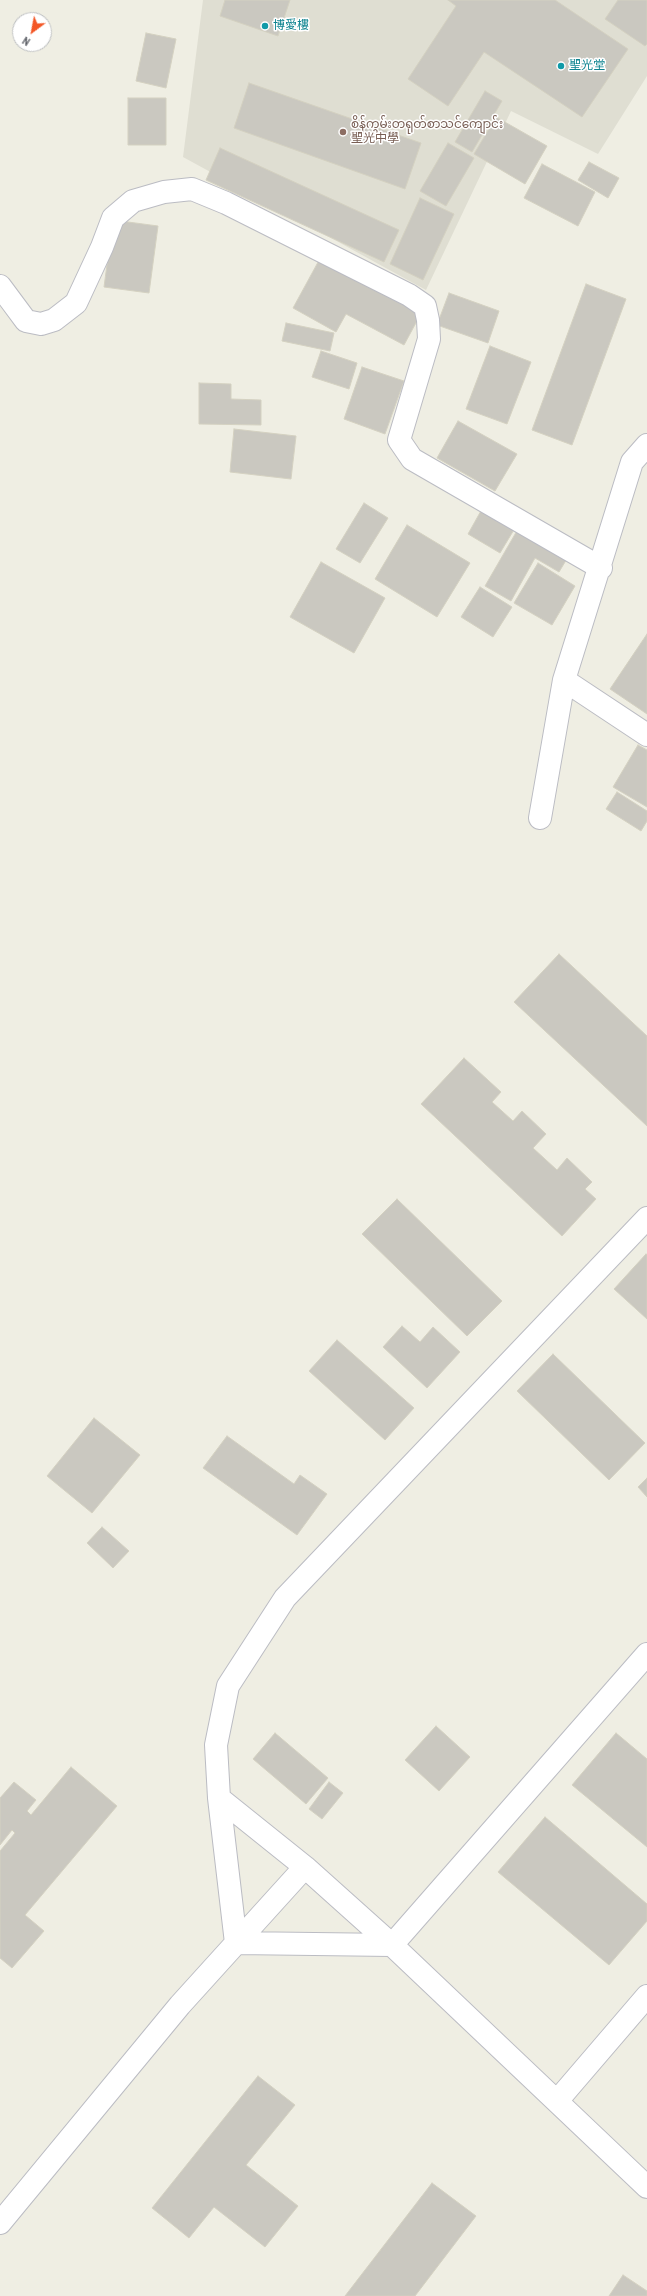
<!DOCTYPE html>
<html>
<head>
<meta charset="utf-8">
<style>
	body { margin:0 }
	#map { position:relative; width:647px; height:2296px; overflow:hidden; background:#efeee3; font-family:"Archivo Narrow",sans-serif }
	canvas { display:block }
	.north { position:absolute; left:12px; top:12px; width:40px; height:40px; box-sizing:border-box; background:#fff; border:1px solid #bdbfc1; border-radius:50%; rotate:212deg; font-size:11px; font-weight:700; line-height:16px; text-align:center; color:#5b5e65 }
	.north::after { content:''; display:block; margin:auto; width:14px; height:18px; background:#f35726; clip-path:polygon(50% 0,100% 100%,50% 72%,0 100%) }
</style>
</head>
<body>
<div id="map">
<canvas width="647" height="2296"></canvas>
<div class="north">N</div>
</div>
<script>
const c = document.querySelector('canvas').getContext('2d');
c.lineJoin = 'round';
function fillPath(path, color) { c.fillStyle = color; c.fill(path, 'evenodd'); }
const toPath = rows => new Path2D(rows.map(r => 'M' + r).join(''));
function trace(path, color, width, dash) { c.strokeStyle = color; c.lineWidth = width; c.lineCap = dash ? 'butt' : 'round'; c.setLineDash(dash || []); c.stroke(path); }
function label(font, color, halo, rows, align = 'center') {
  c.font = font + ' "Archivo Narrow","Noto Sans SC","Noto Sans Myanmar",sans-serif'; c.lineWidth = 3; c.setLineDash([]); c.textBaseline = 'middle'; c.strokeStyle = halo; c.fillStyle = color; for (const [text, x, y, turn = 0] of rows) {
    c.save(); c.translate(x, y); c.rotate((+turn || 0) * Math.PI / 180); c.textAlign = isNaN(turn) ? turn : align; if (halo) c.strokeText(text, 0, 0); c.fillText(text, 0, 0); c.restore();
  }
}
const education = toPath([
	[203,0,647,0,647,76,598,154,511,111,426,290,183,157]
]);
const building = toPath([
	[225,0,290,0,278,36,220,16,225,0],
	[448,0,555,0,628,49,582,117,484,52,448,106,408,79,456,6,448,0],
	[618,0,647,0,647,44,645,46,605,19,618,0],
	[146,33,176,39,166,88,136,81,146,33],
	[249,83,421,143,405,189,234,128,249,83],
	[485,91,502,101,472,152,455,142,485,91],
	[128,98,166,98,166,145,128,145,128,98],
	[496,117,547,146,525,184,474,154,496,117],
	[448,143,474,158,446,206,420,191,448,143],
	[220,148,399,230,384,262,206,180,220,148],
	[589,162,619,178,608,198,578,180,589,162],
	[542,164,595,192,578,226,524,198,542,164],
	[420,198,454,214,423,280,390,264,420,198],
	[113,220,158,226,149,293,104,287,113,220],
	[323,253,424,308,404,345,346,314,336,332,293,308,323,253],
	[586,284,626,299,572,445,532,430,586,284],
	[449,293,499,311,488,343,437,325,449,293],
	[286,323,334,333,330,351,282,341,286,323],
	[490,346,531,362,507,424,466,409,490,346],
	[321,351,357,363,349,389,312,377,321,351],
	[362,367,404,381,385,434,344,419,362,367],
	[199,383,231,384,231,399,261,400,261,425,199,424,199,383],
	[458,421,517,454,495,491,437,458,458,421],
	[234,429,296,436,291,479,230,472,234,429],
	[364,503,388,518,360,563,336,549,364,503],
	[482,509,515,528,500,553,468,534,482,509],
	[407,525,470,563,437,617,375,579,407,525],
	[518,529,568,557,559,572,535,558,511,601,485,586,518,529],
	[321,562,385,598,354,653,290,617,321,562],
	[538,563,575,586,552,625,514,603,538,563],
	[480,587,512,607,493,637,461,617,480,587],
	[647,634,647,714,610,689,647,634],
	[638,745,647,750,647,807,613,787,638,745],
	[617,792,647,811,647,821,641,831,606,809,617,792],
	[559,954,647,1036,647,1126,514,1002,559,954],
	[464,1058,501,1092,492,1102,513,1121,522,1111,546,1134,533,1148,557,1170,567,1158,592,1182,585,1189,596,1199,562,1236,421,1104,464,1058],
	[397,1199,502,1301,467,1336,362,1234,397,1199],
	[646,1254,647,1255,647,1319,614,1289,646,1254],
	[402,1326,420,1342,433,1327,460,1352,427,1388,383,1347,402,1326],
	[337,1340,414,1408,385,1440,309,1371,337,1340],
	[553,1354,645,1443,609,1480,517,1391,553,1354],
	[94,1418,140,1455,92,1513,47,1476,94,1418],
	[227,1436,294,1484,300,1475,327,1494,297,1535,203,1468,227,1436],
	[647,1478,647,1497,638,1487,647,1478],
	[102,1527,129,1551,113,1568,87,1543,102,1527],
	[436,1726,470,1757,439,1791,405,1760,436,1726],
	[275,1733,328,1778,306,1804,253,1759,275,1733],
	[616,1733,647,1759,647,1847,572,1785,616,1733],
	[71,1767,117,1806,25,1915,44,1931,12,1968,0,1958,0,1851,15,1833,12,1830,0,1845,0,1798,14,1782,36,1800,27,1811,31,1815,71,1767],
	[329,1782,343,1793,322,1819,309,1809,329,1782],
	[545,1817,647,1904,647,1921,609,1965,498,1872,545,1817],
	[258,2076,295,2105,246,2165,298,2206,265,2247,214,2207,189,2238,152,2208,258,2076],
	[432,2183,476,2216,415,2296,345,2296,432,2183],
	[623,2275,647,2291,647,2296,609,2296,623,2275]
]);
const street = toPath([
	[0,286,26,321,41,324,54,320,76,303,102,247,113,218,133,201,164,192,192,189,226,203,409,295,425,306,428,320,429,339,399,440,412,459,601,568],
	[564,680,647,735],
	[540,818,564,680,632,462,647,445],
	[647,1218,285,1598,228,1686,216,1745,219,1798,305,1867,392,1945,647,2187],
	[219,1798,236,1943,392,1945,647,1654],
	[557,2101,647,1996],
	[0,2223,180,2005,305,1867]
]);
const markers = [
	[265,26,4,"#0f9aa8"],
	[561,66,4,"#0f9aa8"],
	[343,132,4,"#8d6e63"]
];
const cultureNames = [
	["博愛樓",273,26],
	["聖光堂",569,66]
];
const educationNames = [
	["စိန်ကွမ်းတရုတ်စာသင်ကျောင်း",351,125],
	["聖光中學",351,139]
];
fillPath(education, '#dfded2');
fillPath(building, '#cac8c0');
trace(building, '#d4d1c1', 1);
trace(street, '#bbbcc3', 24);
trace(street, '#fff', 22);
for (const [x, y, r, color] of markers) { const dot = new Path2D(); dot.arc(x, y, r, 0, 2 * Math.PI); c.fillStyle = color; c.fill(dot); trace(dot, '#fff', 1.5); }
label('12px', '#0d838f', '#fff', cultureNames, 'left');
label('12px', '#785e54', '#fff', educationNames, 'left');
</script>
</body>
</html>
